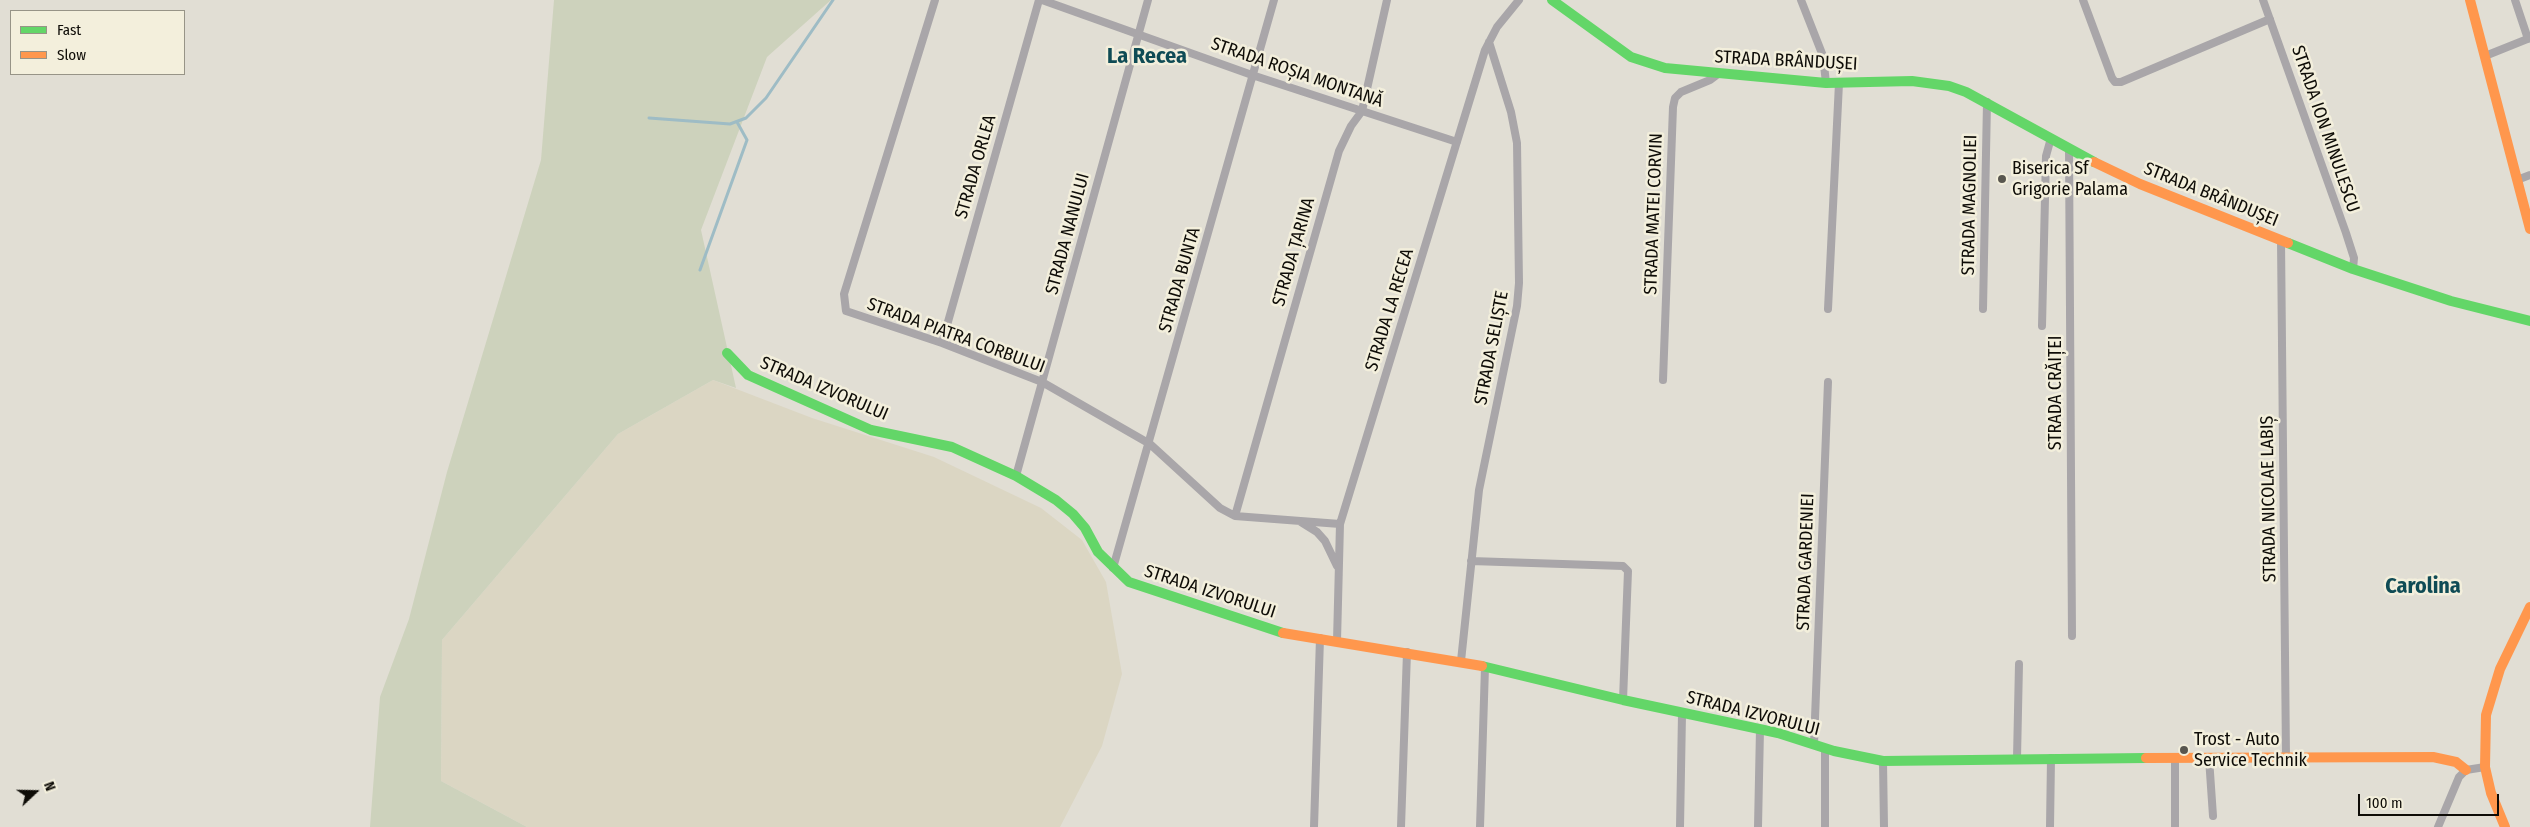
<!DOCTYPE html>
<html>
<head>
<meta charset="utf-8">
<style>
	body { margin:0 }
	#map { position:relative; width:2530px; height:827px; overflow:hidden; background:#e1ded4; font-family:"Fira Sans Condensed",sans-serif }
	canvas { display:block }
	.legend { position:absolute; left:10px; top:10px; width:175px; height:65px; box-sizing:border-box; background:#f3efdc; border:1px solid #979487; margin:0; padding:6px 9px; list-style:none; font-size:15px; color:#0e0c07 }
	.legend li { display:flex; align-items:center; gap:10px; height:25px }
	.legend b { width:25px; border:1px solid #979487 }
	.north { position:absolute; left:10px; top:767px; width:50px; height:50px; -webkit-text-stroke:4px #f3efdc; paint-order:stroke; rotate:69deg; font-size:14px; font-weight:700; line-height:20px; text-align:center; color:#0e0c07 }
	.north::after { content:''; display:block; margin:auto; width:18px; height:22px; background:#0e0c07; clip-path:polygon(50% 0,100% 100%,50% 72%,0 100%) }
	.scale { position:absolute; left:2358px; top:794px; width:141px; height:22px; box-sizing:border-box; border:2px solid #0e0c07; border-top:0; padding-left:6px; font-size:15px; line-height:18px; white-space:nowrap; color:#0e0c07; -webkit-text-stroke:4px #f3efdc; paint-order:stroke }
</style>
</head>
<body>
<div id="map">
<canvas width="2530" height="827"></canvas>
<ul class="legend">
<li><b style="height:6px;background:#63d668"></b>Fast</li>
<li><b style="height:6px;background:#ff974d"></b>Slow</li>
</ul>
<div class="north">N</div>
<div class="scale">100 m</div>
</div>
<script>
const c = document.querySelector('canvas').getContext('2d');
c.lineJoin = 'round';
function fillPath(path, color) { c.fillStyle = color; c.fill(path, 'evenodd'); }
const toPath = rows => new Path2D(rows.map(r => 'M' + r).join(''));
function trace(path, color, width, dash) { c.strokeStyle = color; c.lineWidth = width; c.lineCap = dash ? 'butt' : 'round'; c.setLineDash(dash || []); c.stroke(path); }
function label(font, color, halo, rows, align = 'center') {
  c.font = font + ' "Fira Sans Condensed",sans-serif'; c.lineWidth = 5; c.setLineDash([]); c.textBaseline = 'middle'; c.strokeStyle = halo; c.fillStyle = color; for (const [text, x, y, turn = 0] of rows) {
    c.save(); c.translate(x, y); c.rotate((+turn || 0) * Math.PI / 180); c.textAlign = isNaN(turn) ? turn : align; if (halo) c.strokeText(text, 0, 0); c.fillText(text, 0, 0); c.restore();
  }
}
const built = toPath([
	[713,380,812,418,934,457,1041,508,1082,540,1106,582,1122,674,1102,746,1060,827,527,827,441,781,442,640,618,434]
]);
const green = toPath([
	[554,0,831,0,767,57,701,230,736,388,713,380,618,434,442,640,441,781,527,827,370,827,380,697,409,619,447,472,541,160]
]);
const stream = toPath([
	[649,118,730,124,746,118,766,98,833,0],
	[700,270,747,140,737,122]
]);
const street = toPath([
	[935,0,844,294,846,311,942,343,1042,382,1150,444,1220,508,1235,516,1340,524],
	[1042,0,1252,75,1457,142],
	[1801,0,1823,56,1826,83],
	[2083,0,2112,78,2115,82,2121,82,2270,19],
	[2263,0,2346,233,2354,258,2353,269],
	[2515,0,2528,39],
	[2485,56,2530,38],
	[2069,149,2072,636],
	[2517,180,2530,175],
	[2281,240,2286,758],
	[1828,309,1839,83],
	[1983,309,1987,102],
	[2042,326,2046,156,2051,138],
	[942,343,1039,0],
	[1663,380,1673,107,1675,98,1681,92,1710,80,1718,74],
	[1016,476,1148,0],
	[1235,516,1339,151,1351,126,1362,111,1387,0],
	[1301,522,1317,532,1325,541,1337,566],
	[1471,561,1623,566,1628,571,1623,700],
	[1113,568,1274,0],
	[1337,641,1340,524,1485,50,1497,27,1519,0],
	[1461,661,1479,490,1517,306,1519,283,1517,143,1511,112,1489,42],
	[1814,744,1828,382],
	[2017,758,2019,664],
	[2209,758,2213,816],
	[1883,761,1884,827],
	[1314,827,1320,638],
	[1401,827,1407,652],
	[1480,827,1485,667],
	[1680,827,1682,714],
	[1758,827,1760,729],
	[1825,827,1825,748],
	[2050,827,2051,758],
	[2175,827,2175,758],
	[2438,827,2459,777,2466,770,2485,767]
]);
const fast = toPath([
	[1552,0,1631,57,1665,68,1826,83,1912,81,1949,86,1966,92,2094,162],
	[2288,243,2353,269,2451,301,2530,321],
	[727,353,748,375,871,430,952,447,1016,476,1056,500,1073,514,1085,528,1098,552,1129,582,1283,633],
	[1482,666,1623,700,1778,733,1834,751,1883,761,2146,758]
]);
const slow = toPath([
	[2470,0,2530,229],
	[2094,162,2140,184,2288,243],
	[1283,633,1482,666],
	[2146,758,2433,757,2456,762,2466,770],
	[2505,827,2491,793,2485,767,2486,715,2500,669,2530,607]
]);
const markers = [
	[2002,179,5,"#58564f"],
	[2184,750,5,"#58564f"]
];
const streetNames = [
	["STRADA BRÂNDUȘEI",1786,61,3],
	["STRADA ROȘIA MONTANĂ",1297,73,19],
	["STRADA ION MINULESCU",2325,129,71],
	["STRADA ORLEA",976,167,-74],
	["STRADA BRÂNDUȘEI",2211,195,22],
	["STRADA MAGNOLIEI",1970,205,-89],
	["STRADA MATEI CORVIN",1654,214,-88],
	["STRADA NANULUI",1068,234,-75],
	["STRADA ȚARINA",1294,252,-74],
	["STRADA BUNTA",1180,280,-74],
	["STRADA LA RECEA",1390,310,-73],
	["STRADA PIATRA CORBULUI",956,336,20],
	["STRADA SELIȘTE",1492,348,-79],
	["STRADA IZVORULUI",824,389,23],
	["STRADA CRĂIȚEI",2056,393,-90],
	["STRADA NICOLAE LABIȘ",2269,499,-91],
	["STRADA GARDENIEI",1806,562,-88],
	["STRADA IZVORULUI",1210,592,18],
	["STRADA IZVORULUI",1753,714,14]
];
const poiNames = [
	["Biserica Sf",2012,169],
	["Grigorie Palama",2012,190],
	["Trost - Auto",2194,740],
	["Service Technik",2194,761]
];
const districtNames = [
	["La Recea",1147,57],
	["Carolina",2423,587]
];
fillPath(built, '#dbd6c3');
fillPath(green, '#cdd2bc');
trace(stream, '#9ebcc5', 3);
trace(street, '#a9a6a9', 8);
trace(fast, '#63d668', 10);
trace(slow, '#ff974d', 10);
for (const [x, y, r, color] of markers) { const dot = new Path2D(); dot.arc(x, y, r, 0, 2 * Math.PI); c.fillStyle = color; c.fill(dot); trace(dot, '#f3efdc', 2); }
label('18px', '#0e0c07', '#f3efdc', streetNames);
label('18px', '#0e0c07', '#f3efdc', poiNames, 'left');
label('bold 22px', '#0f4b55', '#f3efdc', districtNames);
</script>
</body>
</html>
